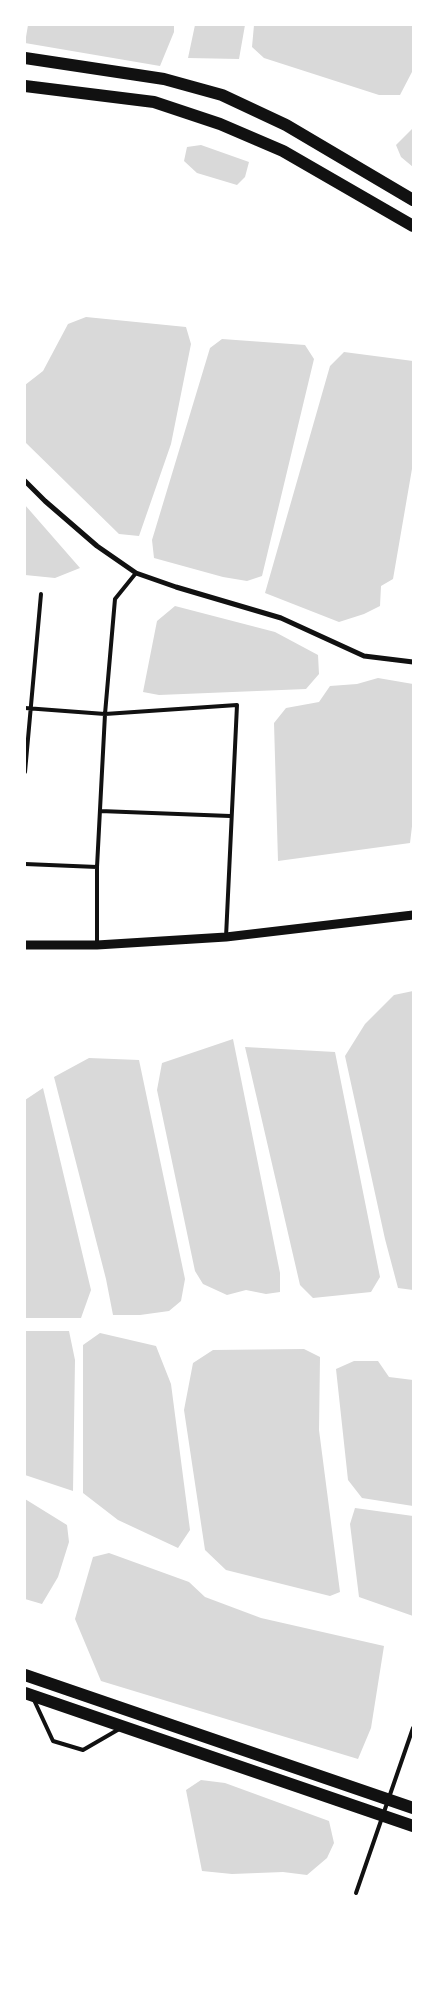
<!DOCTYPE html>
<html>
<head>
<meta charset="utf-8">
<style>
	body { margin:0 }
	#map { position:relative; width:438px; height:1994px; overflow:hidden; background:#fff; font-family:Commissioner,sans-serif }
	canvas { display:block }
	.frame { position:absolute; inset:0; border:26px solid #fff; pointer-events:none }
</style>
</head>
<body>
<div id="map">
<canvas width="438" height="1994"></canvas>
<div class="frame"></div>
</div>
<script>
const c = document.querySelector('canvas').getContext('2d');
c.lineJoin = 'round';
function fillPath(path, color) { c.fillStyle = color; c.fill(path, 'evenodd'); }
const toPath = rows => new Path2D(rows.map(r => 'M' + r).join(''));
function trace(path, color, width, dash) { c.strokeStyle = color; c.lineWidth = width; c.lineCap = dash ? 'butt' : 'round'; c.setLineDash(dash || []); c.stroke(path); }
const water = toPath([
	[28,25,174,25,174,32,160,66,25,43],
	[195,25,245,25,239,59,188,58],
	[254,25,413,25,413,70,400,95,379,95,264,58,252,47],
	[413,128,413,167,401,157,396,145],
	[201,145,249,162,245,177,237,185,197,173,184,161,187,147],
	[86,317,186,327,191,344,171,444,139,536,119,534,25,442,25,385,43,371,68,324],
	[222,339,305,345,314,359,262,576,247,581,223,577,154,558,152,540,210,348],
	[344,352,413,361,413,463,393,579,381,586,380,606,364,614,339,622,265,593,330,366],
	[25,505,80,568,55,578,25,575],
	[175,606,275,632,318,655,319,674,306,689,159,695,143,692,157,621],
	[378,678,413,684,413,818,410,843,278,861,274,723,286,708,319,702,330,686,357,684],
	[413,991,413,1290,398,1288,385,1239,345,1056,365,1024,394,995],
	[233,1039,280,1273,280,1292,266,1294,246,1290,227,1295,203,1284,195,1271,157,1090,162,1063],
	[245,1047,335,1052,380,1277,371,1292,313,1298,300,1285],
	[89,1058,139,1060,185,1279,181,1301,169,1311,140,1315,113,1315,106,1279,54,1077],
	[43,1088,91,1290,81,1318,25,1318,25,1100],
	[25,1331,69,1331,75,1360,73,1491,25,1475],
	[100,1333,156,1346,171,1384,190,1530,178,1548,118,1520,83,1493,83,1345],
	[304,1349,320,1357,319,1430,340,1592,330,1596,226,1570,205,1550,184,1410,193,1363,213,1350],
	[354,1361,378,1361,389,1377,413,1380,413,1506,362,1498,348,1480,336,1369],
	[25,1499,67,1525,69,1542,58,1577,42,1604,25,1599],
	[355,1508,413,1516,413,1616,359,1597,350,1524],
	[109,1553,189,1582,205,1597,261,1618,384,1646,371,1728,358,1759,101,1681,75,1619,93,1557],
	[201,1780,225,1783,329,1821,334,1843,327,1858,307,1875,283,1872,232,1874,202,1871,186,1790]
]);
const service = toPath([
	[25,708,105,714,237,705,226,937],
	[25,772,41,594],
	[100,811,230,816],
	[25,864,97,867],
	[97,945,97,867,105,714,115,599,136,573],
	[34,1700,53,1741,83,1750,121,1728],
	[356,1893,413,1728]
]);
const minor = toPath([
	[25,481,45,501,97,546,136,573,176,587,281,618,364,656,413,662]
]);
const tertiary = toPath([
	[25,945,97,945,226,937,413,915]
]);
const primary = toPath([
	[25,58,164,79,222,95,286,125,413,200],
	[25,86,154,102,220,124,283,151,413,226],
	[25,1675,413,1808],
	[25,1693,413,1826]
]);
fillPath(water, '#d9d9d9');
trace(service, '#111', 4);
trace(minor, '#111', 5);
trace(tertiary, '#111', 9);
trace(primary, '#111', 12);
</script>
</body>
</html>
